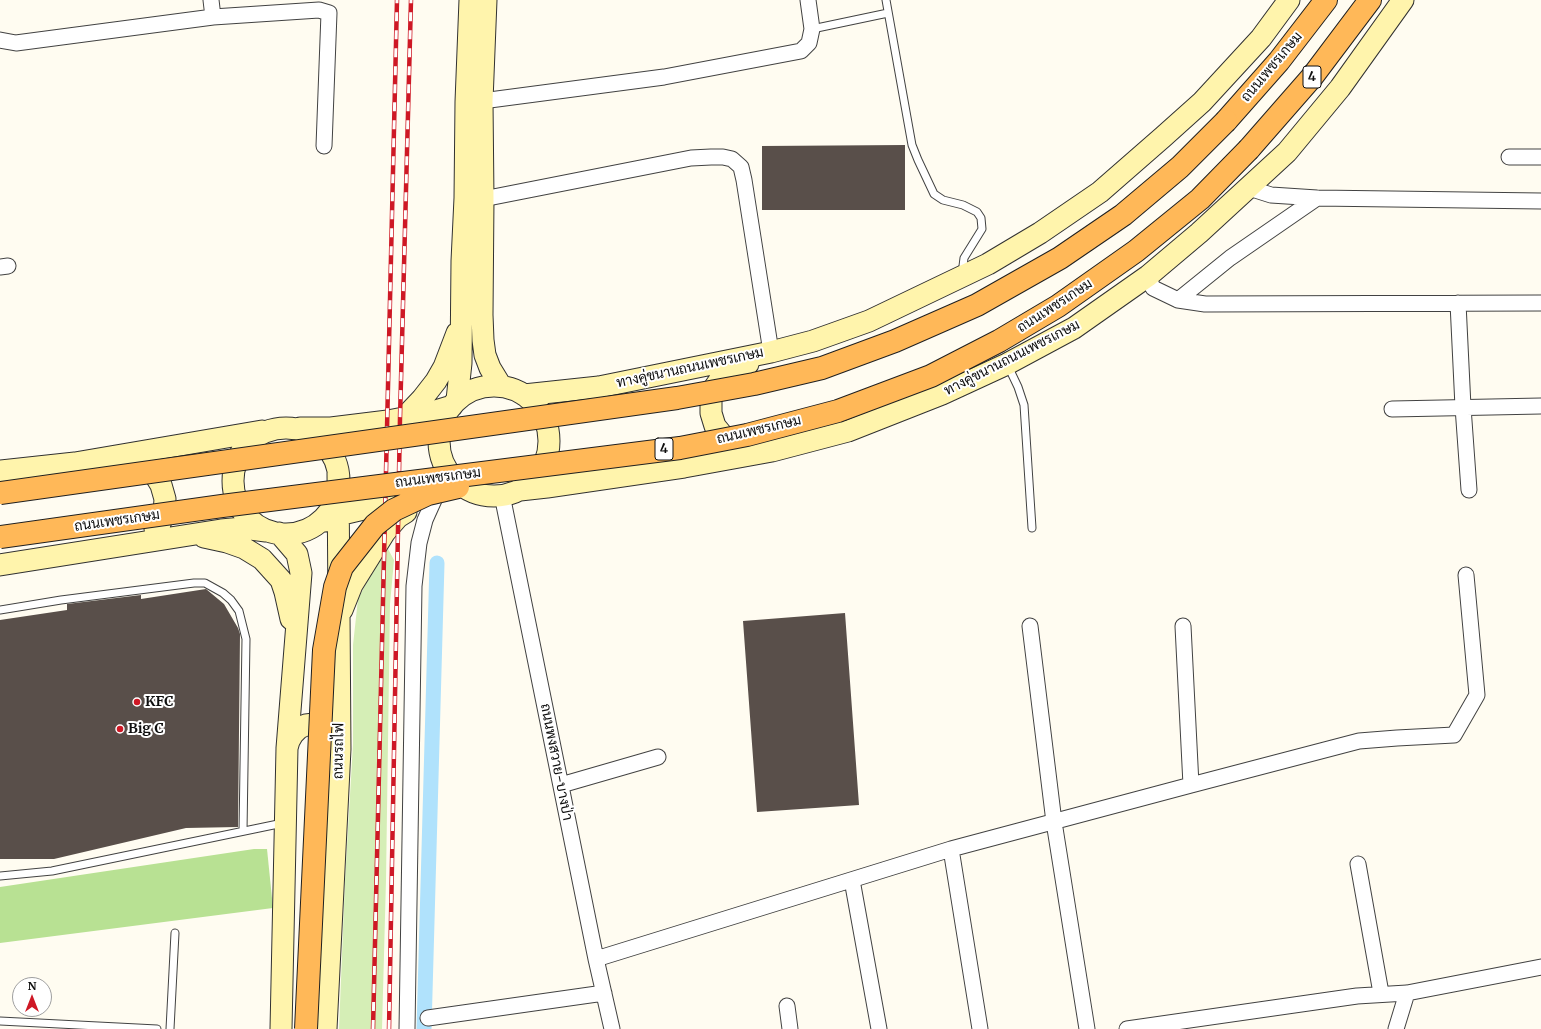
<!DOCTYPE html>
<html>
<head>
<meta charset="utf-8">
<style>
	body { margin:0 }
	#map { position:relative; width:1541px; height:1029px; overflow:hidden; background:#fffcf1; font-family:Merriweather,serif }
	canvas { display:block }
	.north { position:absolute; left:12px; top:977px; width:40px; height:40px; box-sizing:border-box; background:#fff; border:1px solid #9f9f9f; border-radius:50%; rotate:0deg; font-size:11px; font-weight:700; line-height:16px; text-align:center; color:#0f0f0f }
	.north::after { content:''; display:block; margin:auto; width:14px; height:18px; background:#ce1825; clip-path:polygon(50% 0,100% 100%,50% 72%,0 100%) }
</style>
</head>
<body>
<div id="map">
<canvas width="1541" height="1029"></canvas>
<div class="north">N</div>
</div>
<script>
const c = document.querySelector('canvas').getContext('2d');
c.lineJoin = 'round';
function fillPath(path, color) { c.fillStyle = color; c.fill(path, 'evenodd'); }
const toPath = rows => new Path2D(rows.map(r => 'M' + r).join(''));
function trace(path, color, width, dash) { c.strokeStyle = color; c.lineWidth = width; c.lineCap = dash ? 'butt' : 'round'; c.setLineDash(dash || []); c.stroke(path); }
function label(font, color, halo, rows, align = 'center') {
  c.font = font + ' Merriweather,Sarabun,serif'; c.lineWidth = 4; c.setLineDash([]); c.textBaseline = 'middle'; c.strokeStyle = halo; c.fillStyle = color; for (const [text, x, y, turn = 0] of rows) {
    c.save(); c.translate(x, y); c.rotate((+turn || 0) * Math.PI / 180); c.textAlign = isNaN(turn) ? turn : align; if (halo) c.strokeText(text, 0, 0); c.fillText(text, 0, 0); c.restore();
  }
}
const green = toPath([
	[388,549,394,560,390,604,386,880,382,1029,339,1029,345,880,353,744,353,645,358,599,374,568]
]);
const forest = toPath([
	[254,849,267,849,273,908,0,943,0,887]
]);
const canal = toPath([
	[424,1029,437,563]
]);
const building = toPath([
	[905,145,905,210,762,210,762,146],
	[206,589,224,604,238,628,240,634,238,827,186,828,54,859,0,859,0,620,67,610,67,604,141,595,141,599],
	[845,613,859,805,757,812,743,621]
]);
const service = toPath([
	[886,0,912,145,918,160,934,194,943,200,963,205,977,212,981,218,982,229,964,258,963,266,965,273],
	[812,29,888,13],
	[1008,366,1018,387,1024,405,1032,528],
	[0,610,61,600,194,583,205,583,223,593,231,600,239,611,246,639,243,831],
	[0,876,52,871,283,823],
	[0,1021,157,1029],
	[170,1029,175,933]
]);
const minor = toPath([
	[211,0,213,17],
	[0,40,16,43,213,17,319,10,329,13,324,146],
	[482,101,664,77,801,51,809,43,812,29,808,0],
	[1509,157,1541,157],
	[1249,188,1271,195,1317,198,1541,201],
	[483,199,691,158,711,157,723,157,732,159,741,167,744,180,771,352],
	[0,267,8,266],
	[1148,276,1153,288,1178,300,1205,304,1541,303],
	[1178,300,1230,258,1317,198],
	[1458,303,1463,407,1469,490],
	[1392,409,1541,406],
	[502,495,596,959,612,1029],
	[1030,626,1054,822,1087,1029],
	[1183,626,1191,785],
	[561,785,658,757],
	[951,849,980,1029],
	[1358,864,1381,993],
	[852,880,879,1029],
	[596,959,951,849,1191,785,1359,741,1397,738,1454,735,1477,695,1466,575],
	[787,1006,790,1029],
	[428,1018,604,993],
	[407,1029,414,586,419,543,425,520,434,500],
	[1127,1029,1357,996,1407,993,1541,967],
	[1396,1029,1407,993]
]);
const secondary = toPath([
	[486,0,482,101,483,199,482,315,483,340,485,355,490,368,501,386],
	'439 441a55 55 0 1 1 110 0a55 55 0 1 1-110 0Z',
	[524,395,599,387,771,352,813,341,869,321,988,264,1040,233,1100,192,1163,137,1202,102,1261,38,1289,0],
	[457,400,461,363,462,261,465,198,466,102,470,0],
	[404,418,422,399,436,381,444,367,457,333],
	[300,428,331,428,388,421,429,413,452,406],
	'233 481a53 53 0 1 1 106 0a53 53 0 1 1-106 0Z',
	[741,445,736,444,724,437,715,426,711,413,711,400,714,388,721,378,731,370,748,364],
	[139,463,153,472,161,485,165,499,164,513,159,526,155,529],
	[0,471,75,463,262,431],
	[520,490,547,487,684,467,772,451,848,431,942,394,1007,364,1074,328,1148,276,1199,233,1287,152,1340,88,1403,0],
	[325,521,338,515,385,504,412,502],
	[279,533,297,554,301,573,287,748,281,1029],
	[204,537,227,542,244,548,262,559,281,580,285,592,291,619],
	[0,565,221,530,243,528,266,531],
	[342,610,352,585,385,532,398,517,406,512],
	[287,748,289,741,293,734,299,728,306,725,314,724,322,725,329,729,334,734],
	[326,1029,340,749,338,473]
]);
const trunk = toPath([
	[1226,121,1279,61,1326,0],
	[1249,149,1312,77,1370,0]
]);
const rail = toPath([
	[373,1029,397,0],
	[389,1029,400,418,411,0]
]);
const trunkBridge = toPath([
	[0,493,677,398,754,384,822,368,895,341,977,305,1060,258,1123,215,1180,167,1226,121],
	[0,537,222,506,680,448,747,435,838,411,931,376,999,341,1058,306,1136,251,1200,199,1249,149],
	[306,1029,324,650,335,587,342,567,375,525,394,510,428,494,458,487]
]);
const markers = [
	[137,702,4,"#ce1825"],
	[120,729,4,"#ce1825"]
];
const shields = [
	[1312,77,18],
	[664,449,18]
];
const shieldNames = [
	["4",1312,77],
	["4",664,449]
];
const streetNames = [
	["ถนนเพชรเกษม",1272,67,-50],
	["ถนนเพชรเกษม",1055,306,-33],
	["ทางคู่ขนานถนนเพชรเกษม",1012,358,-27],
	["ทางคู่ขนานถนนเพชรเกษม",690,368,-12],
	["ถนนเพชรเกษม",759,430,-13],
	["ถนนเพชรเกษม",438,478,-7],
	["ถนนเพชรเกษม",117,521,-8],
	["ถนนรถไฟ",339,751,-89],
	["ถนนพงสวาย-บางป่า",556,762,79]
];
const poiNames = [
	["KFC",145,702],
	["Big C",128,729]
];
fillPath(green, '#d5eeb6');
fillPath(forest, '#b8e193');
trace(canal, '#b0e2fc', 15);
fillPath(building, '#594f4a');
trace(service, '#424242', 9);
trace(minor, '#424242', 17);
trace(secondary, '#313131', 23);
trace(trunk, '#202020', 24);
trace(service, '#fff', 7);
trace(minor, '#fff', 15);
trace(secondary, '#fff4ac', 21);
trace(trunk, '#ffb858', 22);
trace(rail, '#ce1825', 4.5);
trace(rail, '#fff', 3, [9]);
trace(trunkBridge, '#202020', 24, []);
trace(trunkBridge, '#ffb858', 22);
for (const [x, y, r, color] of markers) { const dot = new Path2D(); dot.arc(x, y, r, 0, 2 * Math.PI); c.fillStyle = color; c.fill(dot); trace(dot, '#fff', 1.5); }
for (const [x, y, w] of shields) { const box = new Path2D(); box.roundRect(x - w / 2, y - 11, w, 22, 3); c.fillStyle = '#fff'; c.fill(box); trace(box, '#0f0f0f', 1); }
label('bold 13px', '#0f0f0f', null, shieldNames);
label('14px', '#0f0f0f', '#fff', streetNames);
label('bold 14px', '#0f0f0f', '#fff', poiNames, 'left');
</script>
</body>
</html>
